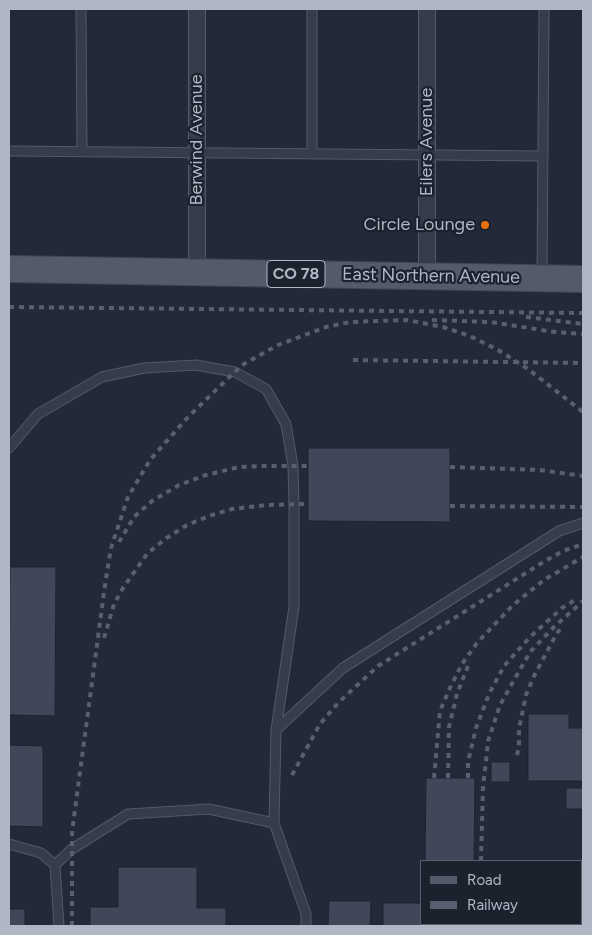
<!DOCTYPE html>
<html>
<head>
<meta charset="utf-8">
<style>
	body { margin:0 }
	#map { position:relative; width:592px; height:935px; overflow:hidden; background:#232938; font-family:Figtree,sans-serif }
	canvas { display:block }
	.frame { position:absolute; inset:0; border:10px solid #b1b6c5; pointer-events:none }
	.legend { position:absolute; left:420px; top:860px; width:162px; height:65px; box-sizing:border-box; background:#1c212e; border:1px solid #585d6a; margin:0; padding:6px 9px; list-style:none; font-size:15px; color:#b1b6c5 }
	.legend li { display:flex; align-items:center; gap:10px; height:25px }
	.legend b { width:25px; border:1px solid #585d6a }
</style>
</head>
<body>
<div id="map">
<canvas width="592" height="935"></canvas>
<div class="frame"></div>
<ul class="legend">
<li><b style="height:6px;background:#545a69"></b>Road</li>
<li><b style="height:6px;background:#595f70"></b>Railway</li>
</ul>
</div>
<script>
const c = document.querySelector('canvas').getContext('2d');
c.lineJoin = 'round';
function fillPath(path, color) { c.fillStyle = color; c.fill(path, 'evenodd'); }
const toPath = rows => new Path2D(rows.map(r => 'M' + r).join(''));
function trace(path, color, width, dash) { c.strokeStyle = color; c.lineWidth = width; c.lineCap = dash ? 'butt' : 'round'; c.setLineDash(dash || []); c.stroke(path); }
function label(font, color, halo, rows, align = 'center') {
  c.font = font + ' Figtree,sans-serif'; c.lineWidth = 4.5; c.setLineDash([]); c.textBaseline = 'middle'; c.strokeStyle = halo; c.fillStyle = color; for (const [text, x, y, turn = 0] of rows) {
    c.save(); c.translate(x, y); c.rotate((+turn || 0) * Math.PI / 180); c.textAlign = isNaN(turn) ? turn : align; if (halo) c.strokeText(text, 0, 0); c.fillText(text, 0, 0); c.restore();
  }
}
const building = toPath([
	[308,448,450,448,450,522,308,521,308,448],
	[10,567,56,567,55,716,9,715,10,567],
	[528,714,569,714,569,728,583,728,583,781,528,781,528,714],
	[9,745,43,746,43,827,9,826,9,745],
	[491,762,510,762,510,782,491,782,491,762],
	[426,778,475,778,474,861,425,861,426,778],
	[566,788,583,788,583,809,566,809,566,788],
	[118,867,197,867,197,908,226,908,226,926,90,926,90,907,118,907,118,867],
	[329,901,371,901,370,926,328,926,329,901],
	[383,903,421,903,421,924,472,924,472,926,383,926,383,903],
	[9,909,25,909,25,926,9,926,9,909],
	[481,924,539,924,539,926,481,926,481,924],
	[551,924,575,924,575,926,551,926,551,924]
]);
const lane = toPath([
	[81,9,82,152],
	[312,9,312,154],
	[9,151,543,156],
	[542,275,544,9],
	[9,448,38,414,102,377,144,368,196,365,235,372,266,389,286,424,293,466,294,505,294,607,276,730,274,823,306,914,306,926],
	[276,730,343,668,559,531,583,523],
	[9,844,41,853,55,865,59,926],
	[55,865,72,849,128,814,209,809,274,823]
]);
const street = toPath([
	[197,272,197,9],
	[427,276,427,9]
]);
const primary = toPath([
	[9,269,583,279]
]);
const rail = toPath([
	[9,307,583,313],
	[526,317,583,324],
	[432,320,490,322,555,332,583,334],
	[353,360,583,363],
	[450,467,540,470,583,476],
	[450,506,583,507],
	[119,542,134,517,152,501,179,485,206,475,239,467,264,466,308,466],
	[104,638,114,604,123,588,147,554,165,539,187,525,209,516,232,509,267,505,308,504],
	[517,755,519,747,519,729,526,695,534,676,557,633,563,626],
	[292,775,320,724,339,702,378,666,545,561,563,551,583,544],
	[434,778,440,711,450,688,462,664,477,643,513,605,544,580,583,557],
	[448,778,449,727,457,694,468,666],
	[468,778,468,762,476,728,489,694,504,666,530,637,562,608,578,598],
	[481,861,483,786,486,761,488,741,500,705,530,652,554,627,583,601],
	[72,926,72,832,105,585,111,548,128,497,150,460,189,416,242,365,278,345,326,327,350,322,407,320,443,327,470,336,498,350,528,369,583,412]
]);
const markers = [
	[485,225,5,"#e8710a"]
];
const shields = [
	[296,274,58]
];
const shieldNames = [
	["CO 78",296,274]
];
const streetNames = [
	["Berwind Avenue",197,140,-90],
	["Eilers Avenue",427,142,-90],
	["East Northern Avenue",431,276,1]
];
const poiNames = [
	["Circle Lounge",475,225]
];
fillPath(building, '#3f4758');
trace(building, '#1e2330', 1);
trace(lane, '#545967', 11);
trace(street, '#545967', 18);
trace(primary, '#404552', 28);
trace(lane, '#363c49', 9);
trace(street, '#363c49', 16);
trace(primary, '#545a69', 26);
trace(rail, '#595f70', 4, [5, 5]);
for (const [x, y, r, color] of markers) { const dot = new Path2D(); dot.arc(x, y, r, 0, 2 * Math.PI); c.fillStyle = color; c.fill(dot); trace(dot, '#1c212e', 2); }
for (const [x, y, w] of shields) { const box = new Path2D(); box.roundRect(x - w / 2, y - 13.5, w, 27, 4); c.fillStyle = '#1c212e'; c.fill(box); trace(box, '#b1b6c5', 1); }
label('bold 16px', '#b1b6c5', null, shieldNames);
label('18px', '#b1b6c5', '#1c212e', streetNames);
label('18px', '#b1b6c5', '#1c212e', poiNames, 'right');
</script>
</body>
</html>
